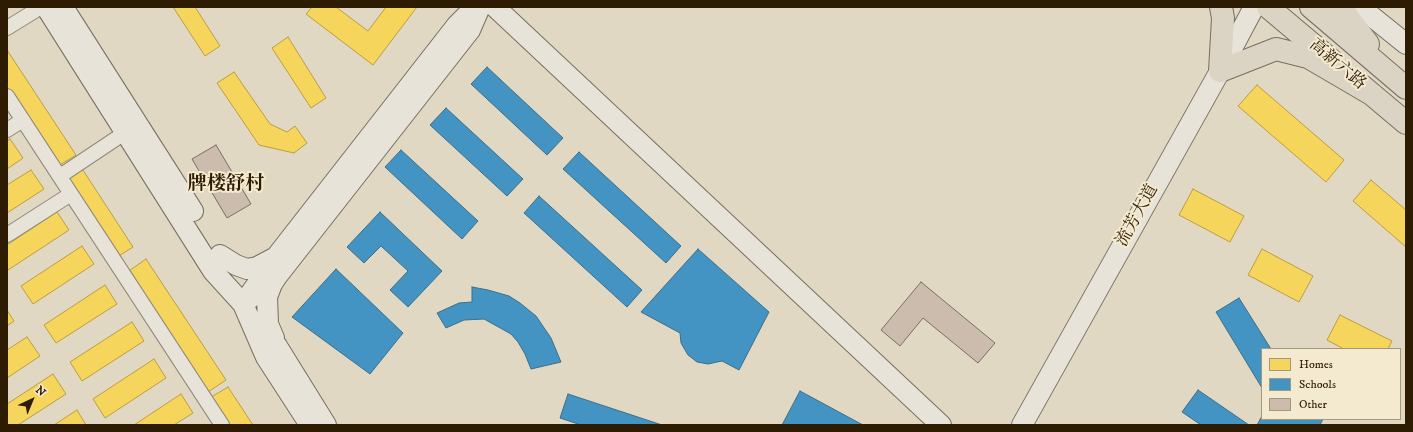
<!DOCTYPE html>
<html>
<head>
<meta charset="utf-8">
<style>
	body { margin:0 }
	#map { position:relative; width:1413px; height:432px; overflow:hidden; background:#e1d8c3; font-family:"IM FELL DW Pica",serif }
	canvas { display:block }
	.frame { position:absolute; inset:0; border:8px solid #2d1b02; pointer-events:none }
	.legend { position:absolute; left:1261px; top:348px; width:140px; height:72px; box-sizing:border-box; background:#f4ead0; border:1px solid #a4977e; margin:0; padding:5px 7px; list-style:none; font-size:12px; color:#2d1b02 }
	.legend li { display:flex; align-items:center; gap:8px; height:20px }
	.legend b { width:20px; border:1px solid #a4977e }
	.north { position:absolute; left:12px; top:380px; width:40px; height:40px; -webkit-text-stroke:3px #f4ead0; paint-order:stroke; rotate:44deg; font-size:11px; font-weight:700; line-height:16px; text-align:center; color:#2d1b02 }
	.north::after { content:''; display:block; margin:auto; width:14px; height:18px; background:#2d1b02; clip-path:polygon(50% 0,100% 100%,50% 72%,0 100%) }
</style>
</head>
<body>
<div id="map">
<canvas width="1413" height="432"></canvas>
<div class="frame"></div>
<ul class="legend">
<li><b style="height:11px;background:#f6d55c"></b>Homes</li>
<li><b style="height:11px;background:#4393c3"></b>Schools</li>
<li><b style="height:11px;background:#ccbcad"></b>Other</li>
</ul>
<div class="north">N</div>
</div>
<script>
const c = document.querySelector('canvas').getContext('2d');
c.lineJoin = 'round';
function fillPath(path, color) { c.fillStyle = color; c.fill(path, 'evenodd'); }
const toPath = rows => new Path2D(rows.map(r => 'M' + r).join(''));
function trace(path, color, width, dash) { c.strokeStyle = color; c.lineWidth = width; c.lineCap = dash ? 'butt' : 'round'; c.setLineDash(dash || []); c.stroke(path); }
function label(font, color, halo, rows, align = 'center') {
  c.font = font + ' "IM FELL DW Pica","Noto Serif SC",serif'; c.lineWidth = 4; c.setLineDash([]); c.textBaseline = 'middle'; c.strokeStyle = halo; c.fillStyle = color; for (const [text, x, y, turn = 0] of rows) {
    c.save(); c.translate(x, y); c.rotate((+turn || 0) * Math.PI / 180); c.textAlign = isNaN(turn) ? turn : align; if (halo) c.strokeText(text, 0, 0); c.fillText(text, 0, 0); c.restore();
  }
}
const homes = toPath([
	[173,7,195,7,220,46,205,56,173,7],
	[312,7,336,7,368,31,386,7,417,7,373,65,306,14,312,7],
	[288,37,326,98,311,108,272,48,288,37],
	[7,50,76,155,55,168,7,95,7,50],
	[234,72,270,124,287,132,295,126,307,143,294,153,259,145,217,83,234,72],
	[1257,85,1344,160,1326,182,1238,106,1257,85],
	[10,139,23,158,7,169,7,141,10,139],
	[79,164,133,247,114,259,60,176,79,164],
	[31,170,44,189,7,213,7,185,31,170],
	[1371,180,1406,210,1406,247,1353,201,1371,180],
	[1193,189,1244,216,1230,242,1179,215,1193,189],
	[57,212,69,230,8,270,7,268,7,245,57,212],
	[82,246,94,264,33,304,21,286,82,246],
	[1262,249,1313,276,1299,302,1248,275,1262,249],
	[146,259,226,380,205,394,126,273,146,259],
	[105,285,117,304,56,343,44,325,105,285],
	[7,310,14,321,7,326,7,310],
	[1340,315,1392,341,1388,349,1344,349,1327,340,1340,315],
	[132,322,144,341,82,381,70,362,132,322],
	[27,337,40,356,7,378,7,350,27,337],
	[154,359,166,378,105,418,93,399,154,359],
	[53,374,66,394,18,425,7,425,7,404,53,374],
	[228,387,253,425,225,425,208,399,228,387],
	[181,394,193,413,174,425,134,425,181,394],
	[77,410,86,425,54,425,77,410]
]);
const schools = toPath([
	[487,67,563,138,547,155,471,84,487,67],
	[446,108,523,179,507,196,430,125,446,108],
	[401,150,478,221,462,239,385,167,401,150],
	[579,152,681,246,666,263,563,169,579,152],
	[539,196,642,290,627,307,524,213,539,196],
	[380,212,442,271,408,307,390,290,408,271,381,246,364,263,347,247,380,212],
	[698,249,769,312,739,370,722,361,708,364,697,362,688,355,681,343,680,333,641,312,698,249],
	[336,269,403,333,370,374,292,317,336,269],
	[472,287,488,290,509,296,520,303,536,316,551,338,561,362,531,369,525,354,518,342,511,334,484,319,464,320,446,328,437,313,459,303,472,302,472,287],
	[1239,298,1271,349,1262,349,1262,388,1216,312,1239,298],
	[1198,390,1249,425,1201,425,1182,412,1198,390],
	[800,391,863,425,782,425,800,391],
	[568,394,662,425,581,425,560,418,568,394],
	[1262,416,1262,419,1323,419,1320,425,1257,425,1262,416]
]);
const building = toPath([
	[216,145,251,204,227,218,192,159,216,145],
	[921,282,995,343,978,363,923,318,900,346,881,330,921,282]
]);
const street = toPath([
	[7,28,41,7],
	[7,96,222,425],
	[7,130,23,120],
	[60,176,126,132],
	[7,235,71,194]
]);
const secondary = toPath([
	[46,7,213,271,243,304,266,357,310,425],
	[63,7,193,211],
	[475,7,457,25,276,257,243,304,278,275,470,30,480,7],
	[495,7,941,425],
	[1360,7,1406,44],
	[220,255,236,265,247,269,257,267,274,258],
	[260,325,277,346,326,425],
	[274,338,268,324,267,297,272,284,276,278],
	[1022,425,1220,71,1254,7]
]);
const primary = toPath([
	[1221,7,1223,18,1220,71,1276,49,1308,57,1373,95],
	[1268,7,1331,60],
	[1311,7,1406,88],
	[1340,7,1368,44],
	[1362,86,1406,123]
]);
const streetNames = [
	["高新六路",1337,65,40],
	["流芳大道",1138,216,-61]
];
const quarterNames = [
	["牌楼舒村",226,185]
];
fillPath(homes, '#f6d55c');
trace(homes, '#ba9d41', 1);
fillPath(schools, '#4393c3');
trace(schools, '#3c6f89', 1);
fillPath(building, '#ccbcad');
trace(building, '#766f61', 1);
trace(street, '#90897a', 16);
trace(secondary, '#766f61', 22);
trace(primary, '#766f61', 24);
trace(street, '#e7e3d8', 14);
trace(secondary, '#e7e3d8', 20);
trace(primary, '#dbd3c3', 22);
label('17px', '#2d1b02', '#f4ead0', streetNames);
label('bold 19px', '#2d1b02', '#f4ead0', quarterNames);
</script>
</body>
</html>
